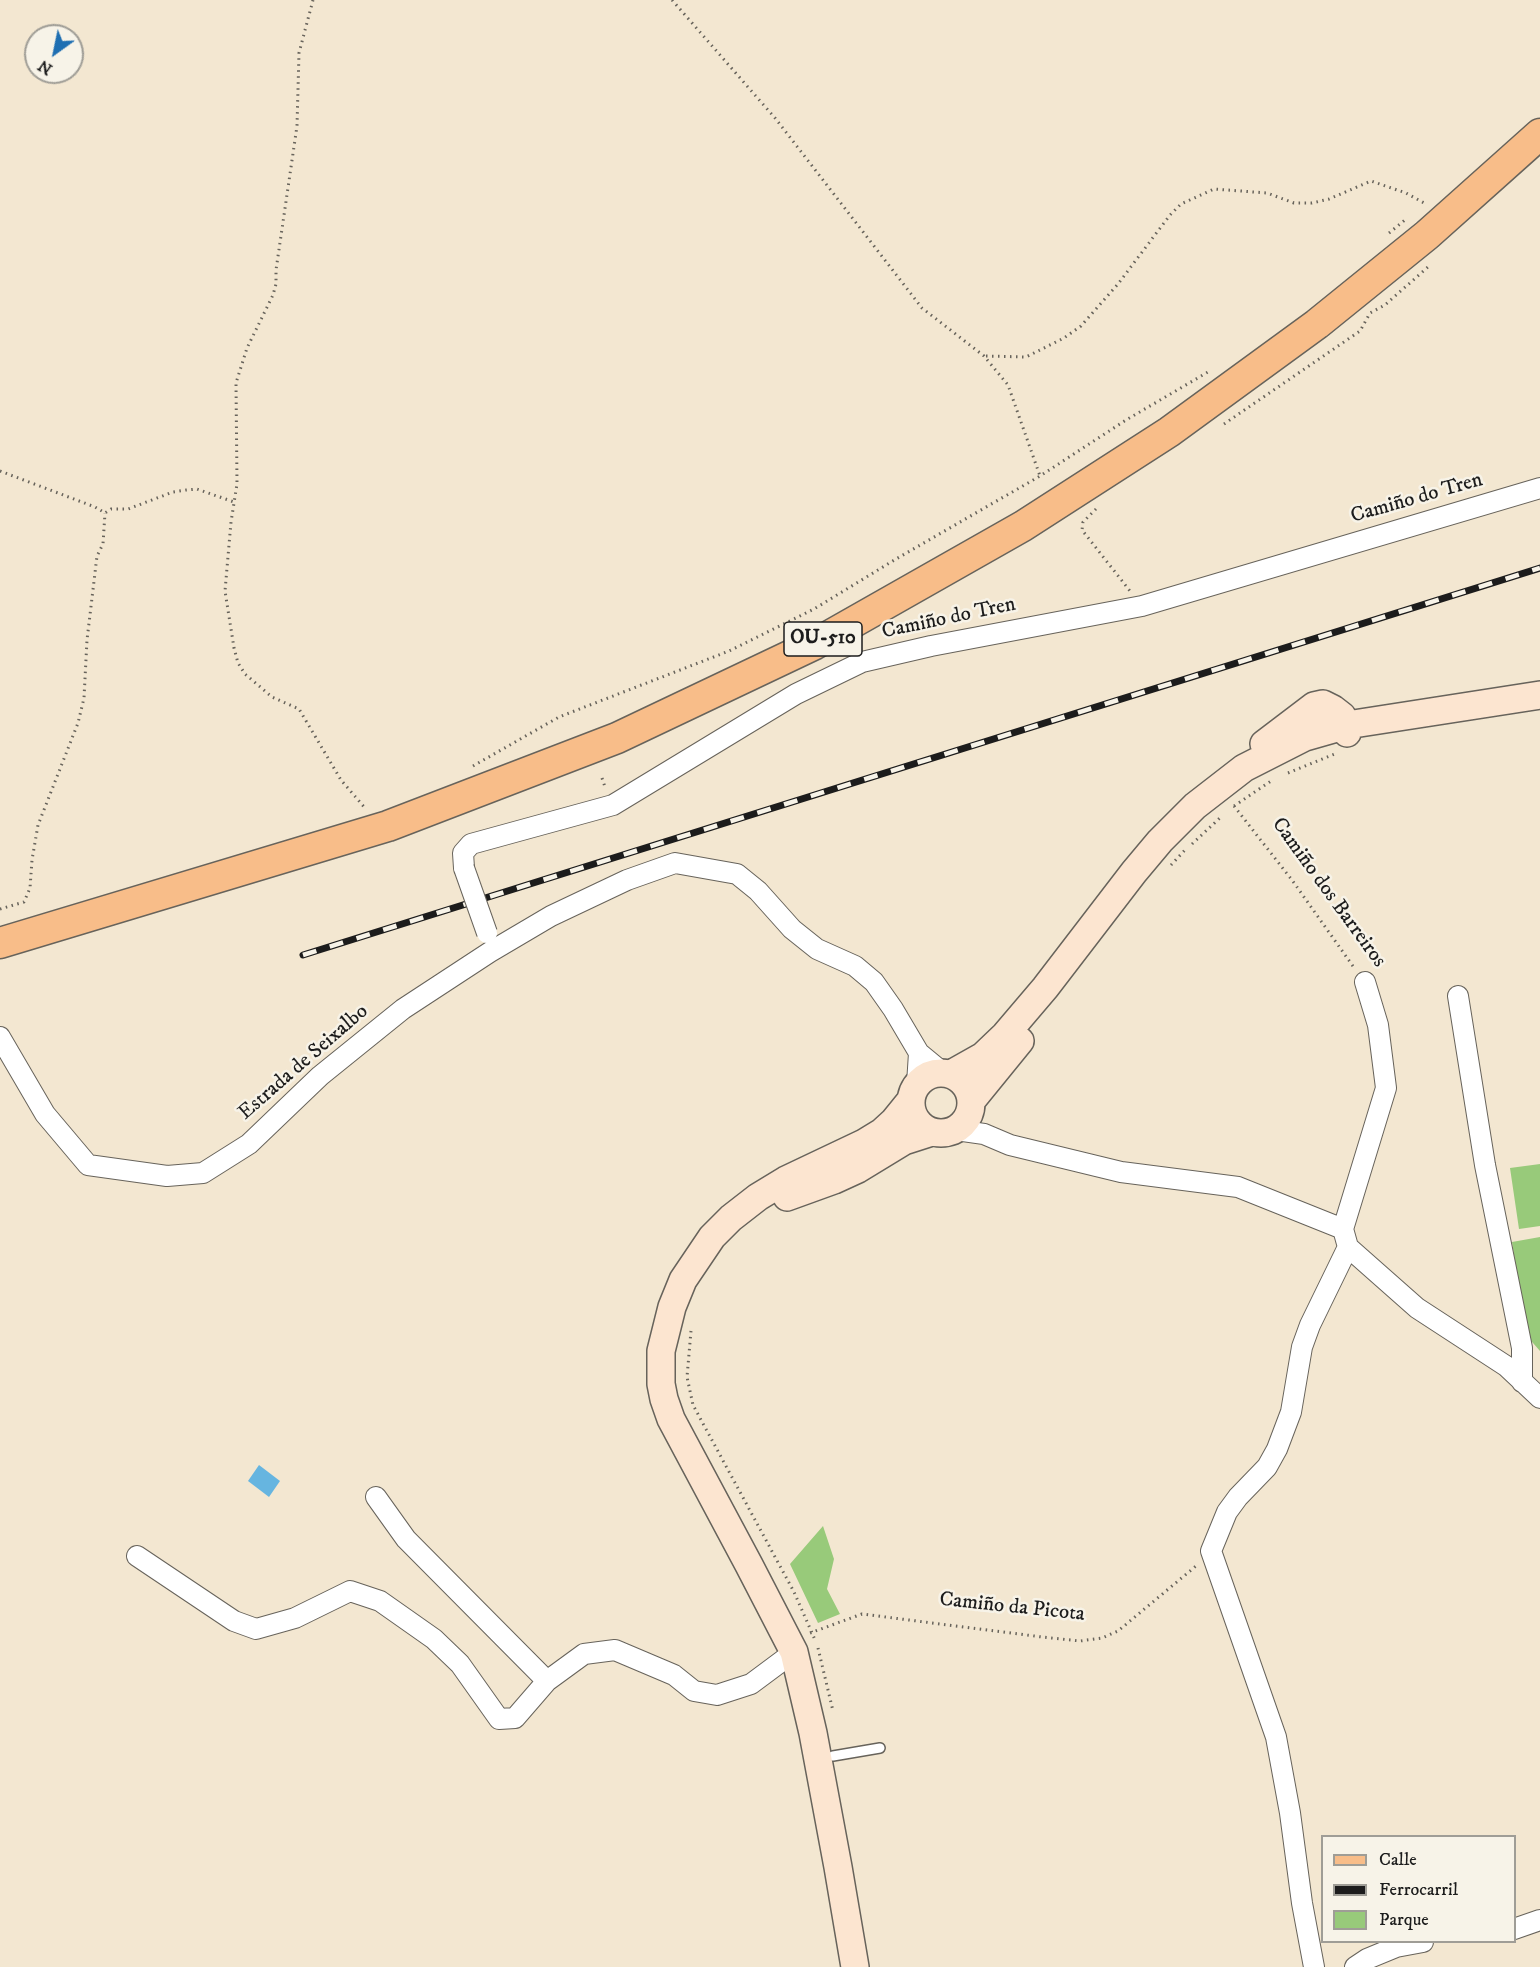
<!DOCTYPE html>
<html>
<head>
<meta charset="utf-8">
<style>
	body { margin:0 }
	#map { position:relative; width:1540px; height:1967px; overflow:hidden; background:#f3e7d1; font-family:"IM FELL DW Pica",serif }
	canvas { display:block }
	.legend { position:absolute; left:1321px; top:1835px; width:195px; height:108px; box-sizing:border-box; background:#f7f3e8; border:2px solid #9f9d96; margin:0; padding:8px 10px; list-style:none; font-size:18px; color:#1c1c1c }
	.legend li { display:flex; align-items:center; gap:12px; height:30px }
	.legend b { width:30px; border:2px solid #9f9d96 }
	.north { position:absolute; left:24px; top:24px; width:60px; height:60px; box-sizing:border-box; background:#f7f3e8; border:2px solid #9f9d96; border-radius:50%; rotate:213deg; font-size:16px; font-weight:700; line-height:24px; text-align:center; color:#1c1c1c }
	.north::after { content:''; display:block; margin:auto; width:21px; height:27px; background:#1f6fb2; clip-path:polygon(50% 0,100% 100%,50% 72%,0 100%) }
</style>
</head>
<body>
<div id="map">
<canvas width="1540" height="1967"></canvas>
<ul class="legend">
<li><b style="height:8px;background:#f8bd89"></b>Calle</li>
<li><b style="height:8px;background:#1c1c1c"></b>Ferrocarril</li>
<li><b style="height:16px;background:#98ca7a"></b>Parque</li>
</ul>
<div class="north">N</div>
</div>
<script>
const c = document.querySelector('canvas').getContext('2d');
c.lineJoin = 'round';
function fillPath(path, color) { c.fillStyle = color; c.fill(path, 'evenodd'); }
const toPath = rows => new Path2D(rows.map(r => 'M' + r).join(''));
function trace(path, color, width, dash) { c.strokeStyle = color; c.lineWidth = width; c.lineCap = dash ? 'butt' : 'round'; c.setLineDash(dash || []); c.stroke(path); }
function label(font, color, halo, rows, align = 'center') {
  c.font = font + ' "IM FELL DW Pica",serif'; c.lineWidth = 5; c.setLineDash([]); c.textBaseline = 'middle'; c.strokeStyle = halo; c.fillStyle = color; for (const [text, x, y, turn = 0] of rows) {
    c.save(); c.translate(x, y); c.rotate((+turn || 0) * Math.PI / 180); c.textAlign = isNaN(turn) ? turn : align; if (halo) c.strokeText(text, 0, 0); c.fillText(text, 0, 0); c.restore();
  }
}
const green = toPath([
	[1540,1164,1540,1226,1519,1229,1510,1168],
	[1540,1237,1540,1351,1526,1335,1512,1242],
	[823,1526,834,1559,827,1589,840,1614,818,1623,790,1564]
]);
const water = toPath([
	[259,1465,280,1481,269,1497,248,1481]
]);
const path = toPath([
	[313,0,299,53,297,126,276,270,276,284,273,295,247,348,236,383,237,484,231,522,225,591,234,648,238,663,245,674,272,697,299,709,341,780,365,808],
	[672,0,775,118,922,308,984,356,1008,385,1040,476],
	[1389,233,1405,220],
	[986,356,1026,357,1064,338,1081,326,1118,284,1170,215,1181,204,1214,189,1267,193,1294,203,1312,203,1329,199,1371,181,1406,193,1426,204],
	[1224,424,1360,331,1370,313,1385,305,1429,266],
	[0,471,95,507,105,513,111,509,128,509,173,492,186,490,197,489,234,502],
	[1096,509,1083,522,1082,530,1130,591],
	[473,766,559,717,729,651,814,609,896,559,1040,476,1126,420,1208,372],
	[1288,773,1337,753],
	[602,778,605,787],
	[1234,806,1271,781],
	[1234,806,1292,880,1355,969],
	[1192,844,1222,816],
	[1171,865,1185,850],
	[0,909,24,902,30,888,32,860,38,825,78,723,84,698,87,640,97,556,103,544,105,513],
	[691,1331,687,1377,693,1405,794,1592,816,1642],
	[810,1633,862,1614,1042,1637,1080,1641,1102,1638,1118,1631,1196,1566],
	[818,1648,833,1711]
]);
const lane = toPath([
	[833,1756,880,1748]
]);
const street = toPath([
	[464,868,463,853,471,844,613,805,796,694,862,662,931,646,1142,606,1540,488],
	[1458,996,1485,1165,1522,1348,1522,1382],
	[0,1037,45,1114,88,1165,167,1176,203,1173,249,1144,320,1076,403,1009,490,952,551,916,627,880,675,863,737,874,758,891,792,929,817,949,855,966,874,982,893,1009,919,1053,942,1072],
	[917,1084,919,1053],
	[956,1130,984,1134,1010,1145,1121,1172,1238,1187,1343,1229,1348,1247,1417,1308,1506,1366,1540,1398],
	[1343,1229,1386,1088,1378,1025,1365,982],
	[376,1497,406,1539,547,1681],
	[137,1556,234,1621,256,1629,295,1618,350,1591,380,1601,434,1639,460,1664,499,1719,515,1718,547,1681,584,1654,615,1650,674,1675,694,1691,717,1695,751,1684,794,1652],
	[1514,1929,1540,1920],
	[1314,1967,1302,1903,1290,1813,1276,1737,1211,1551,1227,1512,1238,1497,1267,1467,1277,1449,1291,1412,1302,1347,1310,1325,1348,1247],
	[1355,1967,1367,1959,1396,1947,1423,1942]
]);
const secondary = toPath([
	[1264,744,1314,706,1323,704,1333,709,1342,716,1347,725,1347,733],
	'911 1103a30 30 0 1 1 60 0a30 30 0 1 1-60 0Z',
	[951,1074,983,1056,1005,1035,1045,988,1134,872,1160,841,1195,806,1244,768,1305,737,1347,725,1540,695],
	[972,1100,1020,1041],
	[787,1197,834,1180,858,1169,904,1141,932,1132],
	[855,1967,838,1867,813,1733,794,1652,749,1565,671,1419,664,1399,661,1384,661,1351,672,1307,683,1280,712,1237,731,1218,758,1197,786,1180,864,1143,882,1132,894,1121,911,1100]
]);
const primary = toPath([
	[0,943,388,826,617,738,815,644,1023,526,1169,432,1317,324,1427,235,1540,134]
]);
const rail = toPath([
	[303,955,1540,568]
]);
const streetBridge = toPath([
	[464,868,487,933]
]);
const shields = [
	[823,639,78]
];
const shieldNames = [
	["OU-510",823,639]
];
const streetNames = [
	["Camiño do Tren",1417,499,-16],
	["Camiño do Tren",949,619,-12],
	["Camiño dos Barreiros",1328,893,54],
	["Estrada de Seixalbo",304,1063,-41],
	["Camiño da Picota",1012,1608,6]
];
fillPath(green, '#98ca7a');
fillPath(water, '#66b5e0');
trace(lane, '#67635b', 12);
trace(street, '#67635b', 22);
trace(secondary, '#67635b', 30);
trace(primary, '#67635b', 33);
trace(path, '#67635b', 3, [1.5, 4.5]);
trace(lane, '#fff', 9);
trace(street, '#fff', 20);
trace(secondary, '#fce5d0', 27);
trace(primary, '#f8bd89', 30);
trace(rail, '#1c1c1c', 7);
trace(rail, '#f7f3e8', 4.5, [14]);
trace(streetBridge, '#67635b', 22, []);
trace(streetBridge, '#fff', 20);
for (const [x, y, w] of shields) { const box = new Path2D(); box.roundRect(x - w / 2, y - 17, w, 34, 4.5); c.fillStyle = '#f7f3e8'; c.fill(box); trace(box, '#1c1c1c', 1.5); }
label('bold 20px', '#1c1c1c', null, shieldNames);
label('21px', '#1c1c1c', '#f7f3e8', streetNames);
</script>
</body>
</html>
